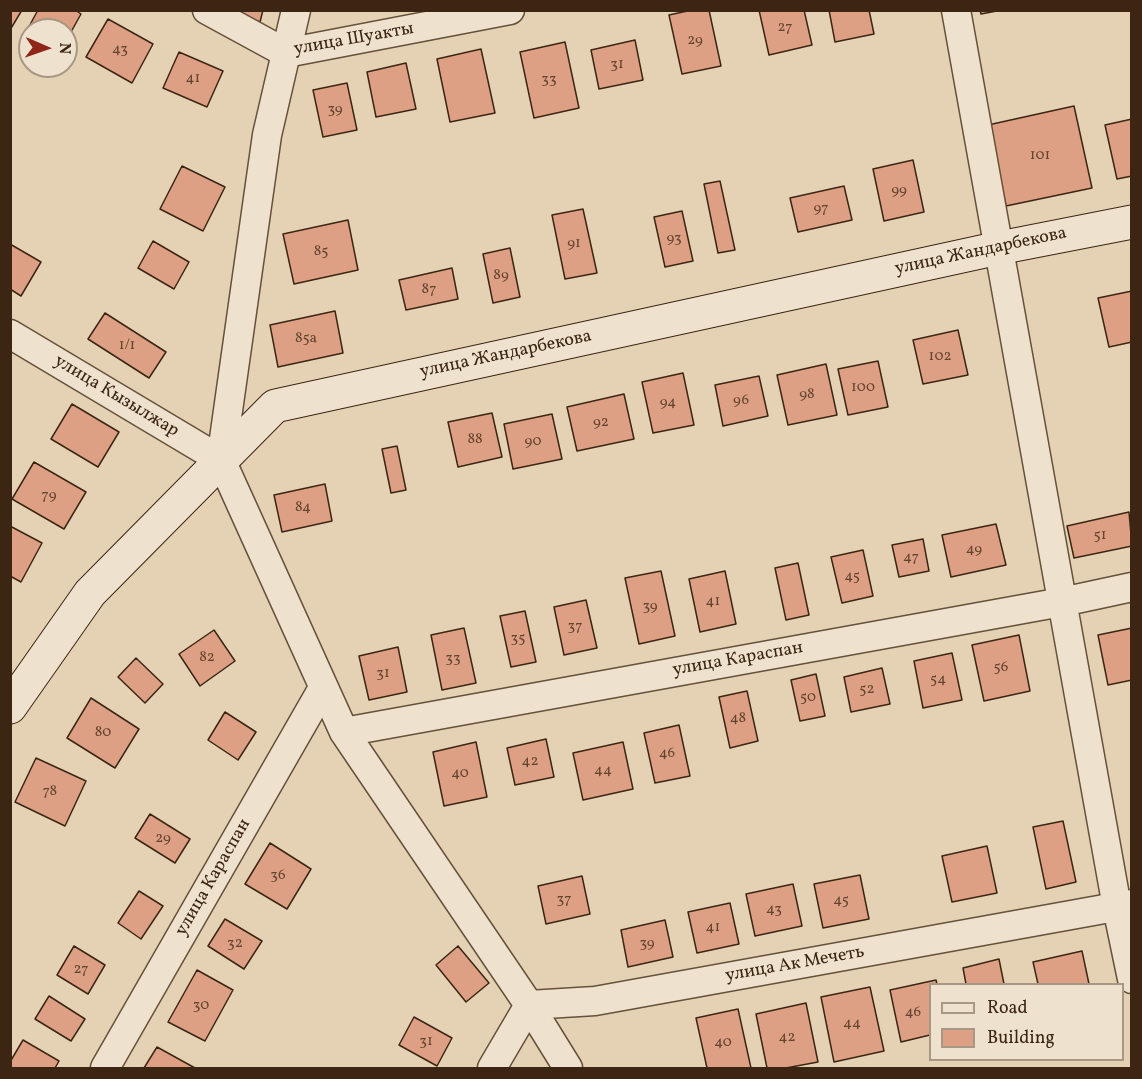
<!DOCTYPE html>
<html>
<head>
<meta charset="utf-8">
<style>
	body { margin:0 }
	#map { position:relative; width:1142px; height:1079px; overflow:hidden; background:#e5d2b4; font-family:Vollkorn,serif }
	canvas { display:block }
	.frame { position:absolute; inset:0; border:12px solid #3c2613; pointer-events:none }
	.legend { position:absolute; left:929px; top:983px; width:195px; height:78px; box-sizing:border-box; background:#eee2ce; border:2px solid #a79783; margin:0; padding:8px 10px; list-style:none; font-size:18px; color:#3c2613 }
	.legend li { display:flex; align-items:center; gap:12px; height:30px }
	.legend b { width:30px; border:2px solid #a79783 }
	.north { position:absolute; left:18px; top:18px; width:60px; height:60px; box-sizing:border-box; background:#eee2ce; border:2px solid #a79783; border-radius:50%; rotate:92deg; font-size:16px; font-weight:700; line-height:24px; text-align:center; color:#3c2613 }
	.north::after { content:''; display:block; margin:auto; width:21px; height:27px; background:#8f2418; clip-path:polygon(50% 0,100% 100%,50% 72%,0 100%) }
</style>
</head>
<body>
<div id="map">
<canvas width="1142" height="1079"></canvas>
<div class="frame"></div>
<ul class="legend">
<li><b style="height:8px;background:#eee2ce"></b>Road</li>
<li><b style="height:16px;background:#dea084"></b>Building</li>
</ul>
<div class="north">N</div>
</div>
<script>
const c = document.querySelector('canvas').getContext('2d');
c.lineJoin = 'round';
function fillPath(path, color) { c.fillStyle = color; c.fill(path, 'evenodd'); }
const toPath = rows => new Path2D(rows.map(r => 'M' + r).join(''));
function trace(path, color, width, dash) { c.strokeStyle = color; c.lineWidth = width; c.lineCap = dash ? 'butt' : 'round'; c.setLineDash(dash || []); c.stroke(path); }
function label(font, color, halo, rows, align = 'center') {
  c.font = font + ' Vollkorn,serif'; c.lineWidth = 5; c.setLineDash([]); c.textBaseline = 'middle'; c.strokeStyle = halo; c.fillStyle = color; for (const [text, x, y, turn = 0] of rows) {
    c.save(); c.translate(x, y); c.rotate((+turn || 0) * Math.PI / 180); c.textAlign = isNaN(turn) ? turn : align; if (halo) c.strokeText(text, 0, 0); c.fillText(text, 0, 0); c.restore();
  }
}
const building = toPath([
	[10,10,22,10,10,30,10,10],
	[38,10,75,10,81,14,66,41,66,30,30,30,30,34,26,32,38,10],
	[221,10,263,10,260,22,221,10],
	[692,10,709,10,721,66,682,74,669,15,692,10],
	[759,10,804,10,812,45,769,55,759,10],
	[829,10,869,10,874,34,835,42,829,10],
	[980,10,1002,10,981,14,980,10],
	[108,19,153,44,132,83,86,57,108,19],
	[635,40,643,80,599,89,591,50,635,40],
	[565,42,579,108,534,118,520,52,565,42],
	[481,49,495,113,450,122,437,59,481,49],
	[179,52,223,71,207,107,163,88,179,52],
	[406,63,416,109,376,117,367,72,406,63],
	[347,83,357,130,323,137,313,90,347,83],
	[1074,106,1092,188,1006,206,988,125,1074,106],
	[1132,119,1132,176,1117,179,1105,125,1132,119],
	[913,160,924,212,884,221,873,169,913,160],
	[182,166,225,187,203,231,160,209,182,166],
	[720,181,735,250,718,253,704,184,720,181],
	[844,186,852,220,798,232,790,198,844,186],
	[583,209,597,273,565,279,552,215,583,209],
	[682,211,693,261,665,267,654,217,682,211],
	[348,220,358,270,294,284,283,234,348,220],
	[153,241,189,262,174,289,138,268,153,241],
	[10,244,41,262,21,296,10,289,10,244],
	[510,248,520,297,493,303,483,254,510,248],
	[452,268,458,299,406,310,399,280,452,268],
	[1132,291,1132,342,1109,347,1098,298,1132,291],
	[335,311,343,353,278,367,270,325,335,311],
	[105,313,166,352,149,378,88,339,105,313],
	[958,330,968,375,923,384,913,340,958,330],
	[878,361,888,407,848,415,838,369,878,361],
	[826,364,837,415,788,425,777,375,826,364],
	[683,373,694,425,653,433,642,382,683,373],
	[759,376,768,416,723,426,715,385,759,376],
	[624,394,634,439,577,451,567,407,624,394],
	[72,404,119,432,98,467,51,439,72,404],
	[492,413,502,457,458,467,448,422,492,413],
	[552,414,562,459,513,469,504,424,552,414],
	[397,446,406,490,391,493,382,449,397,446],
	[34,462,86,492,64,529,12,499,34,462],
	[325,484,332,521,282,532,274,495,325,484],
	[1129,512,1132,546,1074,558,1067,526,1129,512],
	[996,524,1006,565,951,577,942,535,996,524],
	[10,526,42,543,21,582,10,576,10,526],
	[923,539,929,571,899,577,892,545,923,539],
	[863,550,873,596,842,603,831,557,863,550],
	[798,563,809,615,786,620,775,568,798,563],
	[661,571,675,636,639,644,625,578,661,571],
	[725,571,736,624,700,632,689,579,725,571],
	[586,600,597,648,564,655,554,607,586,600],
	[525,611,536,662,511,667,500,616,525,611],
	[464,628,476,683,442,690,431,635,464,628],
	[1132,628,1132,680,1108,685,1098,635,1132,628],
	[214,630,235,661,200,686,179,654,214,630],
	[1019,635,1030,691,984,701,972,645,1019,635],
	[398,647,407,692,369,700,359,656,398,647],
	[952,653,962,700,923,708,914,661,952,653],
	[136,658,163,684,145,703,118,677,136,658],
	[882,668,890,704,851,712,844,677,882,668],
	[816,674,825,716,800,721,791,680,816,674],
	[747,691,758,741,730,748,719,697,747,691],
	[91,698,139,729,115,768,67,738,91,698],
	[225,712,256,732,238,760,208,740,225,712],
	[679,725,690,776,655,783,644,733,679,725],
	[546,739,554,777,515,785,507,748,546,739],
	[476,742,487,797,444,806,433,752,476,742],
	[623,742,633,789,583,800,573,753,623,742],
	[36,758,86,781,65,826,15,802,36,758],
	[150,814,190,839,175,863,135,838,150,814],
	[1063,821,1076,882,1046,889,1033,827,1063,821],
	[270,843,311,869,287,909,245,884,270,843],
	[987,846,997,893,952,902,942,856,987,846],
	[860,875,869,919,823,928,814,884,860,875],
	[582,876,590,914,546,924,538,886,582,876],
	[793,884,802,926,755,936,746,894,793,884],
	[139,891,163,906,141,939,118,923,139,891],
	[730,903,739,944,697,953,688,912,730,903],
	[225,919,262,941,244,969,208,946,225,919],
	[665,920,673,957,628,967,621,930,665,920],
	[74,946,105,965,88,994,57,975,74,946],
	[458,946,489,983,466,1002,436,965,458,946],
	[1082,951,1089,984,1038,984,1033,962,1082,951],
	[999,959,1004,984,966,984,963,968,999,959],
	[197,970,233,990,205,1041,168,1022,197,970],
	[936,980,937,984,930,984,930,1035,901,1042,890,990,936,980],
	[870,987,884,1051,834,1062,821,997,870,987],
	[49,996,85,1019,71,1041,35,1019,49,996],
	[806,1003,818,1062,786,1068,767,1068,756,1014,806,1003],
	[738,1009,751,1068,707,1068,696,1018,738,1009],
	[414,1017,452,1038,437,1066,399,1045,414,1017],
	[23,1040,59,1061,55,1068,10,1068,10,1062,23,1040],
	[157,1047,195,1068,144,1068,157,1047]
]);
const street = toPath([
	[207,10,286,53,510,10],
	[296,10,267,135,221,460,344,732,529,1005,568,1068],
	[956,10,1117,907,1132,979],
	[10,334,221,460],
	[344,732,1062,602,1132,587],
	[105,1068,323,688],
	[492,1068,529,1005,595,1001,1132,904]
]);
const secondary = toPath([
	[10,707,90,593,275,406,999,248,1132,222]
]);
const numberNames = [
	["27",785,28],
	["29",695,41],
	["43",120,50],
	["31",617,65],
	["41",193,79],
	["33",549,80],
	["39",335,110],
	["101",1040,156],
	["99",899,191],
	["97",821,209],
	["93",674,239],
	["91",574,244],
	["85",321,252],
	["89",501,276],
	["87",429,290],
	["85а",306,339],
	["1/1",127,346],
	["102",940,357],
	["100",863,388],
	["98",807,395],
	["96",741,401],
	["94",668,403],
	["92",601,423],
	["88",475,440],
	["90",533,442],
	["79",49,496],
	["84",303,508],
	["51",1100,536],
	["49",974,550],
	["47",911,558],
	["45",852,577],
	["41",713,602],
	["39",650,607],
	["37",575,627],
	["35",518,639],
	["82",207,658],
	["33",453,659],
	["56",1001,668],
	["31",383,674],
	["54",938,680],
	["52",867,690],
	["50",808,698],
	["48",738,719],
	["80",103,733],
	["46",667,754],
	["42",530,762],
	["44",603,771],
	["40",460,774],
	["78",50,792],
	["29",163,839],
	["36",278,876],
	["37",564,900],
	["45",841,901],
	["43",774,910],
	["41",713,928],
	["32",235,944],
	["39",647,944],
	["27",81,970],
	["30",201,1006],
	["46",913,1013],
	["44",852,1024],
	["42",787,1038],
	["31",426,1042],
	["40",723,1043]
];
const streetNames = [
	["улица Шуакты",354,40,-10],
	["улица Жандарбекова",981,252,-12],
	["улица Жандарбекова",506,355,-12],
	["улица Кызылжар",116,397,31],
	["улица Караспан",738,660,-10],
	["улица Караспан",214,878,-60],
	["улица Ак Мечеть",795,965,-10]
];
fillPath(building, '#dea084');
trace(building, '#3c2613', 1.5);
trace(street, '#66513b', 31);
trace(secondary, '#3c2613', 35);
trace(street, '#eee2ce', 28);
trace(secondary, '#eee2ce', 33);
label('15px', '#64442f', null, numberNames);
label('18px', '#3c2613', '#eee2ce', streetNames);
</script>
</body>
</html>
